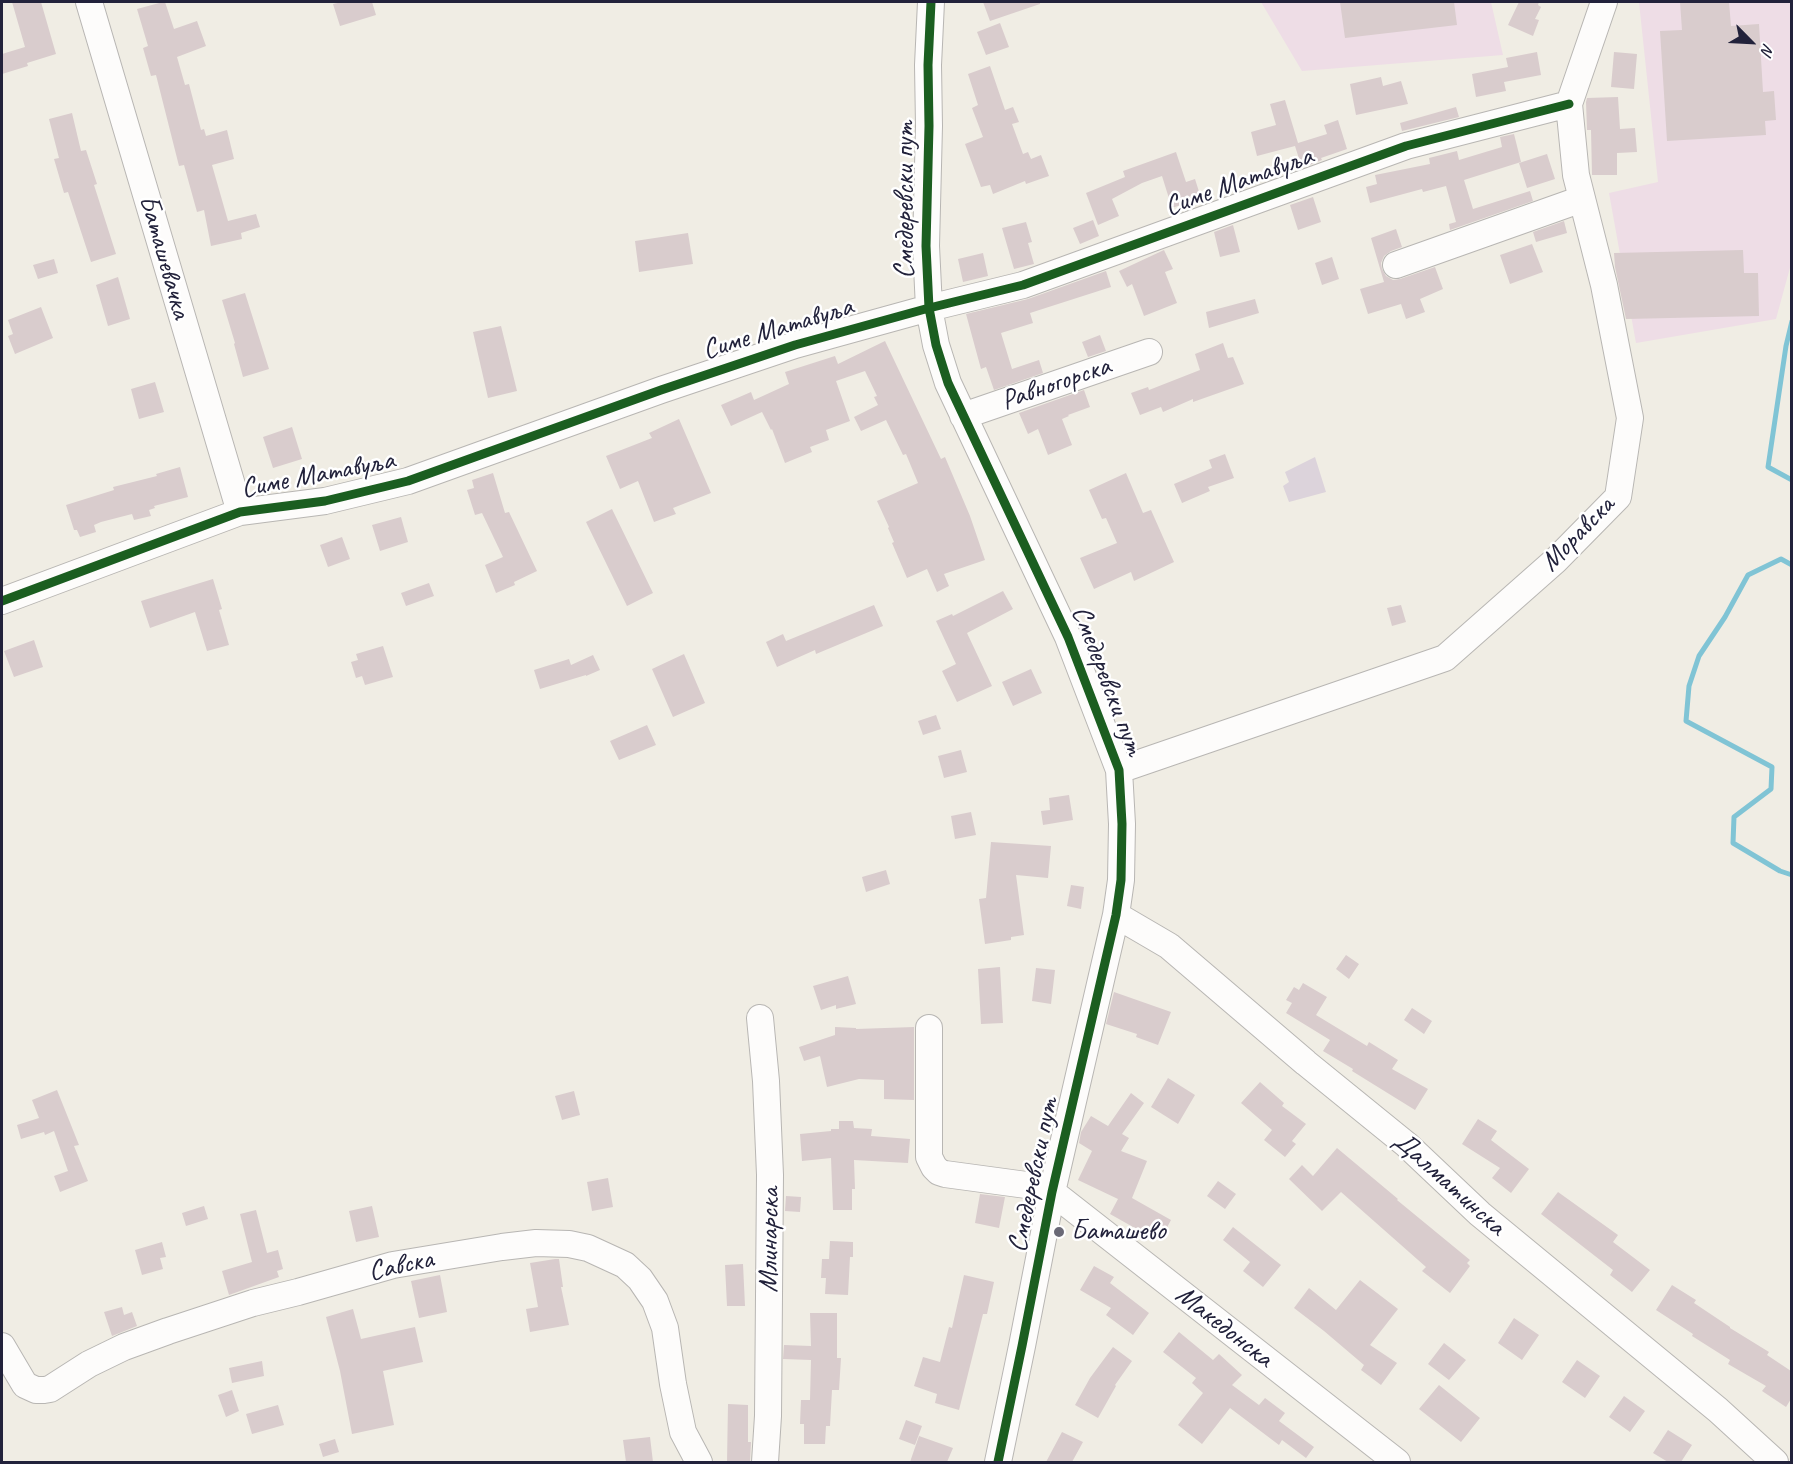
<!DOCTYPE html>
<html>
<head>
<meta charset="utf-8">
<style>
	body { margin:0 }
	#map { position:relative; width:1793px; height:1464px; overflow:hidden; background:#f0ede4; font-family:Caveat,sans-serif }
	canvas { display:block }
	.frame { position:absolute; inset:0; border:3px solid #22223b; pointer-events:none }
	.north { position:absolute; left:1721px; top:12px; width:60px; height:60px; -webkit-text-stroke:4px #fff; paint-order:stroke; rotate:114deg; font-size:16px; font-weight:700; line-height:24px; text-align:center; color:#22223b }
	.north::after { content:''; display:block; margin:auto; width:21px; height:27px; background:#22223b; clip-path:polygon(50% 0,100% 100%,50% 72%,0 100%) }
</style>
</head>
<body>
<div id="map">
<canvas width="1793" height="1464"></canvas>
<div class="frame"></div>
<div class="north">N</div>
</div>
<script>
const c = document.querySelector('canvas').getContext('2d');
c.lineJoin = 'round';
function fillPath(path, color) { c.fillStyle = color; c.fill(path, 'evenodd'); }
const toPath = rows => new Path2D(rows.map(r => 'M' + r).join(''));
function trace(path, color, width, dash) { c.strokeStyle = color; c.lineWidth = width; c.lineCap = dash ? 'butt' : 'round'; c.setLineDash(dash || []); c.stroke(path); }
function label(font, color, halo, rows, align = 'center') {
  c.font = font + ' Caveat,sans-serif'; c.lineWidth = 5; c.setLineDash([]); c.textBaseline = 'middle'; c.strokeStyle = halo; c.fillStyle = color; for (const [text, x, y, turn = 0] of rows) {
    c.save(); c.translate(x, y); c.rotate((+turn || 0) * Math.PI / 180); c.textAlign = isNaN(turn) ? turn : align; if (halo) c.strokeText(text, 0, 0); c.fillText(text, 0, 0); c.restore();
  }
}
const built = toPath([
	[1261,2,1491,2,1503,55,1302,71],
	[1639,2,1791,2,1791,264,1776,319,1636,343,1609,193,1658,182]
]);
const industrial = toPath([
	[1315,457,1326,492,1289,502,1283,486,1289,482,1285,472]
]);
const stream = toPath([
	[1792,321,1786,346,1768,467,1792,480],
	[1792,565,1781,559,1748,575,1725,617,1699,656,1689,686,1686,721,1772,767,1771,789,1734,817,1733,843,1780,871,1792,875]
]);
const building = toPath([
	[12,2,41,2,56,54,27,63,28,66,2,74,2,54,25,47],
	[163,2,165,2,174,29,197,21,206,46,177,57,185,85,189,84,201,130,204,129,206,136,227,130,234,159,212,165,228,221,256,214,260,227,241,233,242,239,211,246,204,210,197,212,184,165,179,166,156,75,151,76,143,48,148,46,137,9],
	[342,2,372,2,376,15,340,26,333,4],
	[983,2,1040,2,1040,4,990,21],
	[1340,2,1454,2,1457,25,1345,38],
	[1519,2,1539,2,1538,5,1541,7,1535,19,1539,20,1533,36,1508,25],
	[1680,2,1729,2,1731,26,1759,24,1763,92,1774,91,1776,120,1765,121,1766,135,1667,141,1660,31,1682,30],
	[1000,23,1009,47,986,55,977,32],
	[1537,52,1541,75,1504,82,1506,91,1476,97,1472,74,1508,67,1506,58],
	[1614,52,1637,54,1634,89,1611,87],
	[990,66,1005,110,1013,107,1019,122,1012,124,1023,154,1028,152,1031,159,1041,155,1049,176,1026,184,1025,181,993,194,990,185,981,187,965,144,983,137,972,108,978,105,968,74],
	[1381,77,1383,86,1401,81,1408,104,1356,115,1350,84],
	[1618,97,1620,129,1635,128,1637,152,1617,153,1617,175,1592,175,1591,130,1587,130,1586,102,1587,98],
	[1285,100,1298,143,1327,134,1324,125,1338,120,1347,149,1321,158,1322,160,1302,168,1295,146,1257,156,1251,132,1276,125,1270,104],
	[1456,107,1459,117,1402,131,1400,123],
	[72,113,81,151,86,150,97,184,94,185,116,254,91,262,68,192,64,193,54,159,59,158,49,119],
	[1514,134,1521,162,1464,180,1473,209,1530,191,1533,201,1450,230,1449,224,1456,222,1446,186,1423,192,1422,189,1370,203,1366,187,1377,184,1375,175,1430,164,1429,158,1457,151,1459,160,1502,147,1500,137],
	[1176,152,1186,182,1195,179,1201,198,1172,208,1162,176,1142,183,1112,199,1119,216,1098,225,1086,193,1125,177,1123,171],
	[1547,154,1555,179,1527,188,1519,163],
	[1313,197,1321,222,1298,230,1290,205],
	[1093,220,1099,236,1080,244,1073,228],
	[1564,221,1567,233,1536,242,1533,232],
	[1026,222,1032,242,1028,243,1034,264,1014,269,1002,228],
	[1233,225,1240,252,1220,257,1214,232],
	[1396,229,1402,247,1391,251,1384,256,1381,263,1382,269,1386,276,1393,280,1400,279,1435,267,1443,289,1420,299,1425,312,1406,319,1401,304,1368,314,1360,289,1384,282,1371,238],
	[688,233,693,264,639,272,635,241],
	[1532,244,1543,272,1510,284,1500,255],
	[1164,250,1173,269,1165,272,1177,303,1144,316,1132,284,1127,287,1119,271],
	[1743,250,1744,273,1758,273,1759,316,1626,319,1615,267,1614,253],
	[983,253,988,276,963,282,958,259],
	[1332,257,1339,279,1322,285,1315,263],
	[54,259,58,273,38,279,33,265],
	[1106,271,1111,287,1030,313,1033,323,1001,333,1012,369,1039,360,1043,373,994,390,986,367,981,369,966,314,1028,299],
	[118,277,130,319,108,326,96,285],
	[245,293,269,369,243,377,234,344,235,343,222,300],
	[1255,299,1259,313,1209,328,1206,312],
	[41,307,53,338,15,354,8,336,13,334,8,320],
	[501,326,517,391,488,398,473,332],
	[1100,335,1106,351,1088,357,1082,342],
	[885,341,941,459,945,457,970,516,985,560,944,574,949,586,937,592,927,569,907,578,892,543,894,542,888,528,889,527,877,501,918,483,906,454,903,455,886,420,861,431,854,417,878,405,874,397,877,396,865,371,836,381,850,421,826,430,829,440,810,447,812,452,785,463,772,429,771,430,762,412,731,426,721,405,751,392,754,400,789,384,785,372,835,356,838,364],
	[1223,343,1228,358,1233,357,1244,384,1193,402,1193,399,1163,412,1161,407,1140,415,1131,393,1148,387,1149,390,1200,370,1195,354],
	[155,382,164,412,139,419,131,389],
	[1084,390,1090,407,1068,415,1069,416,1062,419,1072,445,1048,455,1038,429,1028,434,1019,413],
	[679,419,711,493,673,508,676,514,654,522,638,481,620,489,606,456,652,438,649,433],
	[292,427,302,459,273,468,263,437],
	[1225,454,1234,478,1208,487,1210,491,1182,503,1174,484,1212,468,1209,460],
	[180,467,188,497,154,506,155,508,149,510,151,516,134,520,132,514,101,522,94,525,96,532,80,537,77,530,74,530,66,505,114,490,113,487,157,476,156,474],
	[493,473,505,513,509,512,537,571,514,582,515,585,496,593,485,565,503,557,482,513,475,515,467,490,474,488,472,480],
	[1126,473,1143,513,1151,510,1174,562,1134,581,1131,572,1094,589,1080,558,1117,543,1106,518,1102,519,1089,490],
	[612,509,653,593,627,606,586,522],
	[401,517,408,542,380,551,372,525],
	[342,537,350,559,328,567,320,545],
	[213,579,222,609,219,610,229,645,207,651,195,612,150,628,141,601],
	[429,583,434,596,406,606,401,593],
	[1003,591,1013,609,967,633,992,686,957,702,942,671,956,664,936,621,952,614,953,616],
	[874,605,883,626,816,654,815,650,777,667,766,642,783,634,786,641],
	[1401,605,1406,622,1392,626,1387,608],
	[34,640,43,667,14,677,4,651],
	[383,646,393,677,365,685,362,676,356,678,351,662,358,660,356,654],
	[684,654,705,703,673,717,652,669],
	[593,655,600,670,586,676,586,675,540,689,534,670,569,659,571,665],
	[1031,669,1042,693,1013,706,1002,682],
	[936,715,941,729,923,735,918,721],
	[647,725,656,745,619,760,610,741],
	[961,750,967,772,944,778,938,756],
	[1069,795,1073,820,1043,825,1041,811,1050,810,1049,798],
	[971,812,976,835,955,839,951,816],
	[991,842,1051,846,1048,878,1016,875,1024,935,1011,937,1011,940,985,944,979,899,986,898],
	[886,870,890,884,866,892,862,877],
	[1071,885,1084,887,1081,909,1067,906],
	[1346,955,1359,964,1349,979,1336,969],
	[1000,967,1003,1023,981,1024,978,969],
	[1036,968,1055,970,1051,1004,1032,1001],
	[848,976,856,1004,836,1009,836,1005,821,1010,813,986],
	[1303,983,1327,997,1316,1015,1367,1046,1369,1042,1398,1060,1392,1069,1428,1089,1415,1110,1352,1071,1353,1069,1323,1051,1330,1040,1286,1013,1292,1003,1286,1000,1294,987,1299,990],
	[1114,992,1171,1012,1158,1045,1136,1037,1137,1034,1106,1024],
	[1412,1008,1432,1021,1424,1034,1404,1020],
	[835,1027,856,1028,856,1029,914,1027,914,1100,884,1099,884,1080,859,1079,827,1087,820,1056,804,1061,799,1047,835,1035],
	[1168,1078,1195,1095,1178,1124,1151,1107],
	[1260,1082,1284,1103,1282,1106,1306,1124,1292,1141,1296,1144,1285,1157,1264,1140,1272,1130,1241,1103],
	[57,1090,79,1145,74,1146,88,1181,60,1192,54,1176,68,1171,54,1131,45,1135,44,1132,21,1139,17,1125,39,1118,32,1100],
	[574,1091,580,1115,562,1120,555,1096],
	[1131,1093,1144,1103,1122,1134,1129,1138,1121,1151,1147,1161,1132,1198,1171,1220,1163,1235,1153,1229,1149,1236,1110,1214,1118,1199,1078,1180,1092,1151,1079,1143,1081,1132,1091,1116,1108,1126],
	[1478,1119,1497,1131,1491,1140,1529,1169,1511,1193,1492,1178,1500,1168,1462,1144],
	[839,1121,853,1121,854,1128,872,1129,871,1136,910,1139,908,1163,854,1160,855,1189,852,1189,852,1210,833,1210,831,1158,802,1161,800,1134,831,1131,831,1129,839,1129],
	[1337,1148,1398,1199,1397,1200,1470,1260,1467,1263,1470,1266,1450,1293,1422,1271,1426,1267,1341,1192,1322,1211,1289,1179,1302,1165,1313,1176],
	[608,1178,613,1207,592,1211,587,1182],
	[1218,1181,1236,1194,1225,1209,1207,1196],
	[1558,1192,1618,1235,1613,1242,1650,1270,1632,1292,1610,1275,1613,1270,1541,1214],
	[980,1194,1005,1197,999,1228,975,1223],
	[786,1196,801,1197,800,1212,785,1211],
	[204,1206,208,1219,186,1226,182,1213],
	[372,1206,379,1237,356,1242,349,1211],
	[256,1210,267,1253,278,1250,283,1269,277,1271,279,1277,229,1295,222,1271,252,1262,240,1214],
	[1233,1227,1281,1265,1263,1287,1243,1271,1250,1262,1223,1240],
	[830,1241,853,1242,853,1257,850,1257,848,1295,825,1294,826,1278,821,1278,822,1259,829,1259],
	[162,1242,166,1257,160,1258,163,1269,142,1275,135,1250],
	[555,1259,559,1259,563,1287,561,1287,569,1325,530,1332,526,1309,538,1307,530,1263],
	[743,1264,745,1306,727,1306,725,1265],
	[1094,1266,1114,1277,1110,1283,1149,1313,1133,1335,1106,1315,1111,1308,1080,1290],
	[440,1275,447,1312,419,1318,411,1281],
	[964,1275,994,1282,987,1314,983,1314,959,1410,935,1403,937,1394,914,1386,923,1357,940,1362,949,1327,952,1328],
	[1360,1280,1398,1309,1370,1345,1397,1363,1381,1385,1361,1370,1364,1365,1324,1331,1294,1308,1309,1288,1336,1310],
	[1672,1285,1696,1300,1694,1303,1730,1327,1730,1328,1769,1352,1767,1355,1791,1371,1791,1399,1786,1407,1762,1391,1766,1386,1728,1364,1730,1360,1692,1336,1693,1334,1656,1310],
	[122,1307,124,1315,132,1312,137,1326,112,1336,104,1312],
	[353,1309,361,1339,415,1327,423,1362,383,1371,394,1425,352,1434,340,1371,326,1317],
	[810,1313,837,1313,837,1358,841,1358,839,1390,832,1390,830,1426,826,1426,825,1444,804,1444,804,1424,800,1424,801,1400,810,1400,811,1360,783,1359,784,1345,811,1346],
	[1514,1318,1539,1335,1522,1360,1498,1343],
	[1179,1332,1213,1360,1219,1354,1242,1375,1232,1385,1259,1405,1265,1398,1285,1413,1279,1421,1314,1447,1306,1458,1282,1440,1279,1445,1230,1408,1202,1444,1178,1425,1203,1393,1192,1383,1196,1378,1163,1352],
	[1444,1343,1466,1360,1449,1380,1428,1364],
	[1113,1347,1132,1361,1115,1385,1116,1386,1098,1418,1075,1405,1090,1378],
	[1577,1360,1600,1376,1585,1398,1562,1382],
	[262,1361,264,1376,232,1383,229,1368],
	[1439,1385,1480,1418,1461,1442,1419,1409],
	[232,1390,239,1411,226,1417,218,1395],
	[1624,1396,1645,1411,1630,1432,1609,1417],
	[728,1404,748,1405,748,1442,751,1442,750,1462,727,1462],
	[278,1405,284,1425,252,1434,246,1414],
	[906,1420,922,1426,915,1445,899,1439],
	[1668,1430,1692,1445,1681,1462,1668,1462,1653,1453],
	[1062,1432,1083,1442,1072,1462,1046,1462],
	[919,1436,953,1448,947,1462,910,1462],
	[650,1437,653,1462,626,1462,623,1440],
	[335,1439,339,1452,323,1457,319,1444]
]);
const minor = toPath([
	[89,2,240,512],
	[931,2,928,65,929,126,926,246,929,308,936,345,948,383,1068,637,1119,770,1122,824,1121,880,1116,915,1052,1192,1022,1346,998,1462],
	[1396,265,1582,199],
	[963,416,1149,352],
	[2,601,240,512,325,501,408,481,661,390,795,345,929,308,1023,285,1406,146,1569,104],
	[1119,770,1445,658,1556,560,1618,497,1630,418,1604,285,1576,175,1569,104,1604,2],
	[1116,915,1169,946,1306,1063,1407,1145,1480,1214,1718,1410,1775,1462],
	[760,1018,766,1081,770,1175,768,1416,765,1462],
	[929,1028,929,1157,934,1167,939,1172,945,1174,1041,1187,1052,1192,1397,1462],
	[2,1346,25,1385,36,1390,44,1390,50,1389,89,1364,124,1347,168,1331,253,1303,298,1292,393,1265,502,1247,536,1243,569,1244,588,1248,625,1265,640,1279,655,1301,665,1328,673,1384,683,1432,699,1462]
]);
const cycleway = toPath([
	[931,2,928,65,929,126,926,246,929,308,936,345,948,383,1068,637,1119,770,1122,824,1121,880,1116,915,1052,1192,1022,1346,998,1462],
	[2,601,240,512,325,501,408,481,661,390,795,345,929,308,1023,285,1406,146,1569,104]
]);
const markers = [
	[1059,1232,6,"#6a6976"]
];
const streetNames = [
	["Симе Матавуља",1239,182,-20],
	["Смедеревски пут",906,200,-90],
	["Баташевачка",164,257,74],
	["Симе Матавуља",778,329,-17],
	["Равногорска",1056,384,-19],
	["Симе Матавуља",318,475,-11],
	["Моравска",1578,534,-46],
	["Смедеревски пут",1107,681,69],
	["Смедеревски пут",1034,1175,-78],
	["Далматинска",1449,1184,42],
	["Млинарска",770,1240,-89],
	["Савска",401,1266,-12],
	["Македонска",1224,1327,38]
];
const poiNames = [
	["Баташево",1071,1232]
];
fillPath(built, '#eedde6');
fillPath(industrial, '#dcd3db');
trace(stream, '#80c4d5', 5);
fillPath(building, '#d9cccd');
trace(minor, '#b8b6b3', 28);
trace(minor, '#fdfcfb', 26);
trace(cycleway, '#1b5e20', 9);
for (const [x, y, r, color] of markers) { const dot = new Path2D(); dot.arc(x, y, r, 0, 2 * Math.PI); c.fillStyle = color; c.fill(dot); trace(dot, '#fff', 2); }
label('28px', '#22223b', '#fff', streetNames);
label('28px', '#22223b', '#fff', poiNames, 'left');
</script>
</body>
</html>
